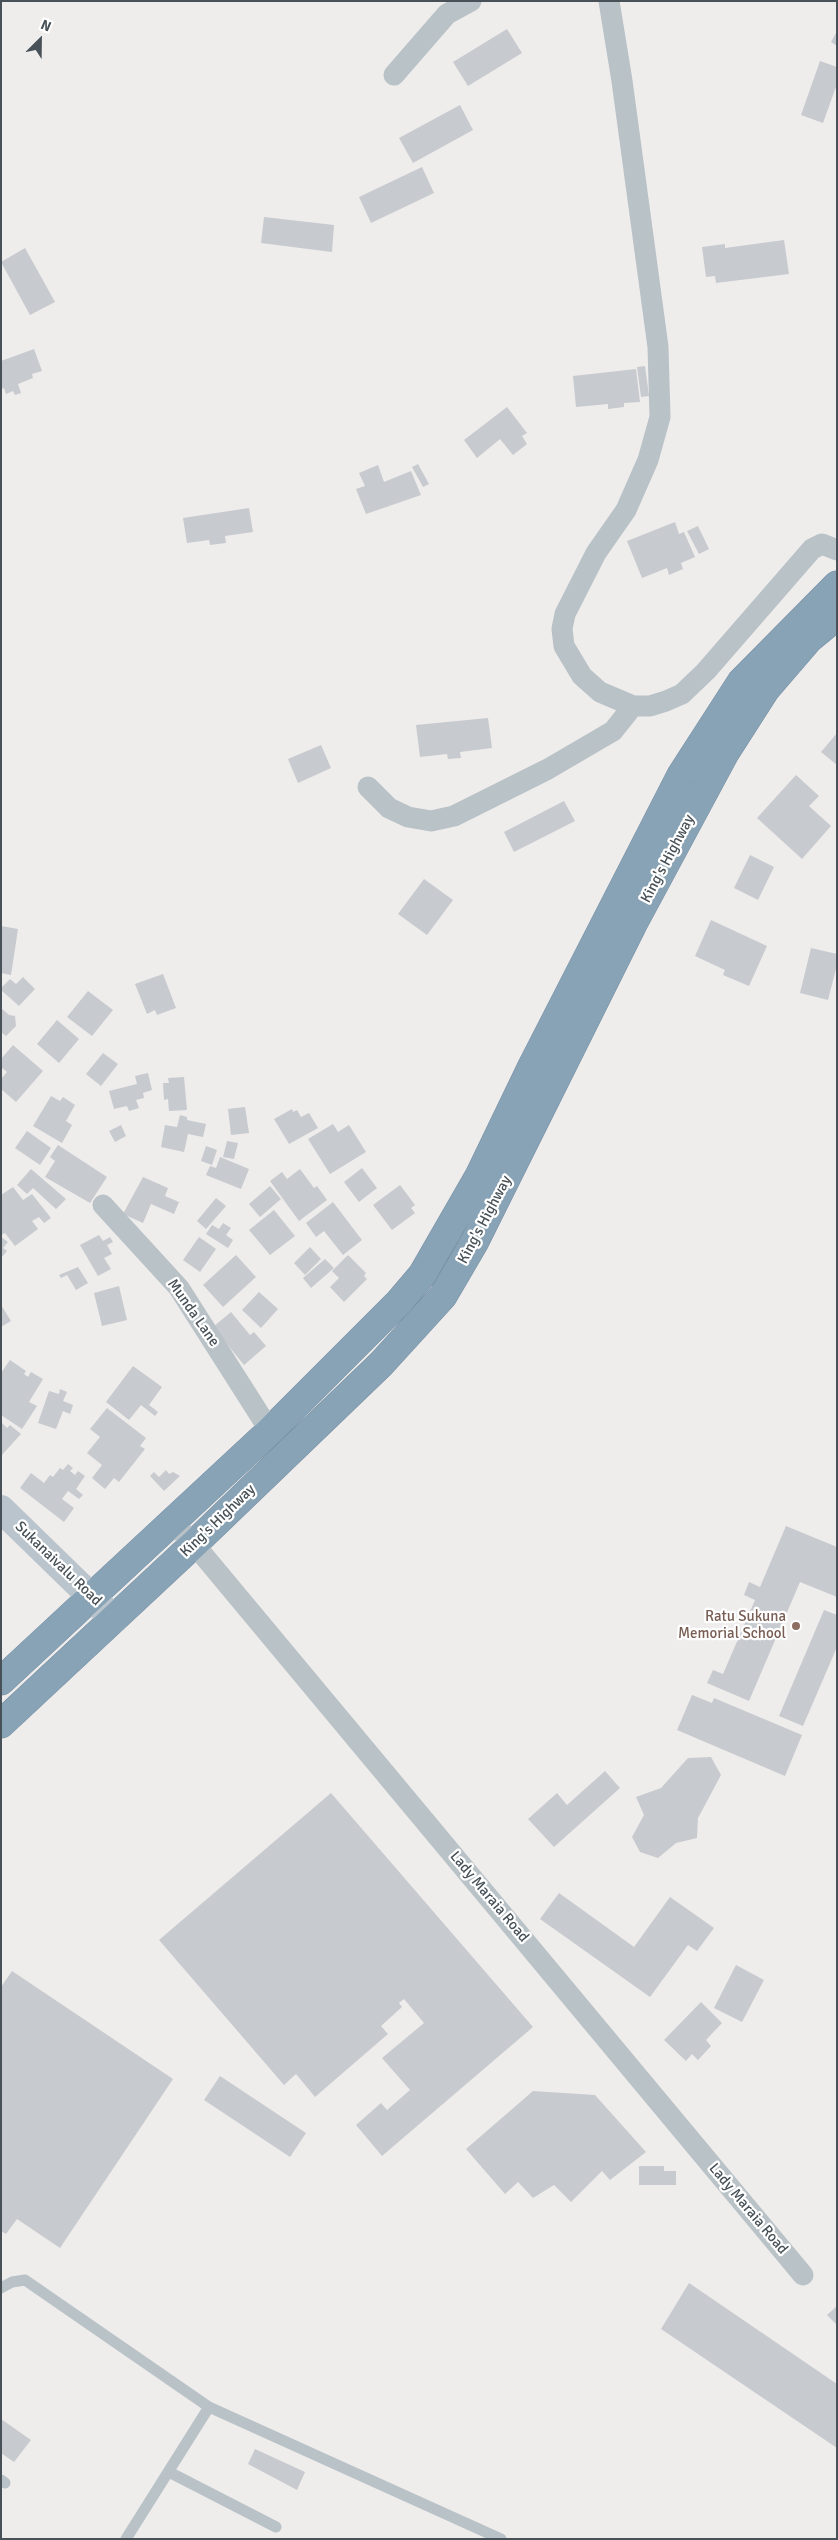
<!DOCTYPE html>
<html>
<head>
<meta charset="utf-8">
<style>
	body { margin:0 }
	#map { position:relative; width:838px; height:2540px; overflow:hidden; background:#efecec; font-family:Signika,sans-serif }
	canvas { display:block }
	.frame { position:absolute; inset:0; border:2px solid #475157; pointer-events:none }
	.north { position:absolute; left:15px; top:15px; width:50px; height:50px; -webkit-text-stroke:4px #fff; paint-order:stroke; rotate:23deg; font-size:14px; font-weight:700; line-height:20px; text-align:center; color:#475157 }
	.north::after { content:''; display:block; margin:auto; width:18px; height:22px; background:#475157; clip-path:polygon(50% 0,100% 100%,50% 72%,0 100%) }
</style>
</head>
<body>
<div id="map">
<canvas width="838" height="2540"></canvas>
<div class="frame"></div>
<div class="north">N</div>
</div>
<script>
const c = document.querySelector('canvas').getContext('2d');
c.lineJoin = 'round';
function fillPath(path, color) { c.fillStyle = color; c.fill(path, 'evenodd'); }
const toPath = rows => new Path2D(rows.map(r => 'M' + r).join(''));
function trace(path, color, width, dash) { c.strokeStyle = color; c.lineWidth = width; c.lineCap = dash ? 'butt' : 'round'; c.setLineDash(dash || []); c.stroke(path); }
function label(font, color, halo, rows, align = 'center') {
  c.font = font + ' Signika,sans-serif'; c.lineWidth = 4.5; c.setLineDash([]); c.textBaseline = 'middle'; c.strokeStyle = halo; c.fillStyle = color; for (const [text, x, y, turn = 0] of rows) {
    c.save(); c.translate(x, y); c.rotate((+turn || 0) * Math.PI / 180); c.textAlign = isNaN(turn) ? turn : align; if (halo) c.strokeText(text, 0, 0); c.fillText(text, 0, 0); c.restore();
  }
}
const building = toPath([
	[507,29,522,53,468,86,453,62],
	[837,31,837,46,831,42],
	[820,61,837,67,837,84,823,123,801,115],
	[460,105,473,130,413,163,399,138],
	[422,167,434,193,371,223,359,197],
	[264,217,334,225,332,252,261,243],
	[784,240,789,274,716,283,715,276,706,277,702,247,725,244,725,248],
	[25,248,55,302,30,315,1,262],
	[34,349,42,371,32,374,33,378,18,384,21,393,15,395,13,391,6,394,4,388,1,389,1,361],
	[645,366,649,396,641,397,637,367],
	[636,369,640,402,624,403,624,407,608,409,608,404,576,407,573,376],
	[507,407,527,433,522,436,527,444,513,455,500,439,477,458,464,440],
	[418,464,429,484,423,487,412,467],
	[378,465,384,482,411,471,421,495,366,514,356,489,365,486,359,473],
	[249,508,253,532,225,536,226,543,210,545,209,540,187,543,183,518],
	[675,522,679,534,684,532,695,557,681,563,683,569,669,575,667,568,642,578,627,541],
	[698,526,709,549,699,554,687,531],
	[488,718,492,748,460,752,461,758,448,759,447,754,420,757,416,725],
	[837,733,837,765,821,752],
	[321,745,331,768,298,783,288,759],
	[796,775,819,796,809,806,831,826,802,859,757,818],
	[564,801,575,821,514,852,504,832],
	[750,855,774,867,758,900,734,888],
	[424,879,453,900,427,935,398,914],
	[711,920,767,946,749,986,723,975,725,970,695,956],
	[1,926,18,929,11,975,1,973],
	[811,948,837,954,837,965,828,1000,800,993],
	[163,974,176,1008,157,1015,155,1010,147,1014,135,984],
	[23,977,35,989,19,1006,1,990,1,988,10,979,16,984],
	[88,991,113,1010,92,1036,67,1017],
	[1,1008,9,1015,15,1016,16,1026,6,1036,1,1032],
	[57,1020,79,1039,59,1063,37,1044],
	[13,1045,43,1071,16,1102,1,1089,1,1079,7,1072,1,1067,1,1059],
	[103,1053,118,1064,101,1086,86,1074],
	[148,1073,152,1090,143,1093,144,1098,136,1100,139,1108,129,1111,127,1106,114,1109,109,1091,137,1084,135,1076],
	[184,1077,187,1110,169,1111,168,1099,164,1100,163,1083,169,1083,168,1078],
	[51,1096,60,1101,63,1097,75,1105,66,1121,72,1125,62,1143,33,1126],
	[245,1107,249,1133,231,1135,228,1109],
	[292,1109,293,1112,297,1110,301,1117,309,1113,318,1128,289,1144,274,1119],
	[180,1115,187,1117,187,1120,206,1124,203,1137,188,1134,184,1152,161,1147,165,1125,177,1127],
	[333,1124,338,1132,349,1125,366,1152,330,1174,308,1139],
	[121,1125,126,1136,115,1142,109,1131],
	[27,1131,51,1148,40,1165,15,1148],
	[227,1141,238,1143,234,1159,223,1157],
	[58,1145,107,1177,90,1203,45,1177,55,1161,50,1157],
	[206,1146,217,1150,212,1165,201,1161],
	[220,1157,249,1169,241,1189,206,1175,210,1166,216,1168],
	[362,1168,377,1188,359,1202,344,1182],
	[31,1169,66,1199,56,1209,33,1188,27,1194,17,1185],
	[300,1169,314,1188,317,1186,327,1200,299,1221,270,1181,282,1172,287,1179],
	[143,1177,168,1188,165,1196,179,1202,174,1214,151,1204,143,1223,123,1214],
	[400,1185,415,1205,411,1208,415,1213,392,1230,373,1205],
	[270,1186,281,1199,260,1217,249,1204],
	[13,1187,23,1200,32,1194,51,1218,44,1223,39,1217,32,1221,38,1229,15,1246,5,1233,1,1235,1,1195],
	[216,1198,226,1206,206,1229,197,1221],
	[333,1202,362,1240,343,1255,324,1231,316,1237,306,1223],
	[274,1210,295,1236,270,1255,249,1230],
	[223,1223,231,1228,226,1235,233,1240,228,1248,206,1234,212,1225,219,1229],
	[99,1235,103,1241,110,1237,113,1242,107,1245,112,1254,104,1258,111,1269,98,1276,80,1245],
	[1,1237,8,1242,3,1248,7,1251,1,1258],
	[199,1237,216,1249,200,1272,183,1260],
	[310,1247,321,1259,305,1275,294,1263],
	[236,1255,256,1277,223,1307,203,1285],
	[348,1255,366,1273,364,1276,367,1279,344,1302,330,1287,339,1278,332,1271],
	[325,1259,334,1268,311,1288,303,1278],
	[78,1267,88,1283,76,1290,67,1275,61,1278,59,1275],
	[119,1286,127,1320,102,1326,94,1293],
	[259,1292,278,1309,261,1328,242,1310],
	[1,1305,11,1321,1,1327],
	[231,1312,250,1335,254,1332,266,1346,244,1365,213,1327],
	[10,1360,26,1371,24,1374,28,1377,31,1372,43,1379,29,1402,37,1406,22,1429,1,1415,1,1373],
	[133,1366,162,1387,149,1405,158,1412,155,1416,141,1405,129,1420,106,1402],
	[60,1389,67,1392,63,1401,73,1405,70,1414,63,1411,56,1429,38,1423,49,1391,59,1394],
	[107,1408,146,1438,140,1446,145,1449,119,1482,114,1478,105,1489,92,1478,102,1465,87,1453,100,1437,90,1429],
	[1,1422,7,1428,10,1425,21,1434,1,1456],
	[68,1464,73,1468,70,1471,75,1475,78,1471,85,1476,76,1489,83,1495,79,1499,68,1491,62,1499,74,1508,64,1522,20,1488,31,1473,44,1483,50,1475,53,1477,60,1468,63,1470],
	[166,1470,169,1474,173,1472,180,1476,164,1491,150,1476,154,1472,159,1477],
	[786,1526,837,1547,837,1597,800,1582,749,1701,707,1683,713,1670,723,1674,755,1600,744,1595,749,1582,760,1587],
	[824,1610,837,1615,837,1647,803,1726,779,1716],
	[692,1695,712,1703,714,1698,802,1735,785,1776,677,1730],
	[711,1757,721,1775,698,1818,697,1838,676,1843,658,1858,640,1852,632,1837,644,1815,636,1797,661,1788,688,1758],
	[605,1771,620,1788,554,1847,528,1819,557,1793,567,1805],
	[331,1793,533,2027,382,2156,356,2125,381,2103,387,2110,410,2090,382,2058,424,2023,404,1999,399,2003,402,2007,381,2026,388,2034,315,2097,296,2074,284,2085,159,1940],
	[559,1893,634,1947,670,1897,714,1928,697,1951,688,1945,650,1997,540,1919],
	[736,1965,764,1980,742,2022,714,2008],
	[12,1971,173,2079,60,2248,17,2219,6,2234,1,2231,1,1987],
	[701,2002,722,2023,706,2040,711,2046,698,2060,692,2054,686,2061,664,2040],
	[220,2076,306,2133,290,2157,204,2100],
	[533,2091,595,2095,646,2152,610,2180,602,2171,571,2202,554,2185,533,2198,518,2182,505,2194,466,2149],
	[639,2166,664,2166,664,2171,676,2171,676,2185,639,2185],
	[689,2283,837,2384,837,2448,661,2329],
	[837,2306,837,2325,827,2315],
	[1,2419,31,2440,14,2462,1,2453],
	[255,2449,305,2472,297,2490,248,2464]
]);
const lane = toPath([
	[1,2288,12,2282,25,2280,209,2407,501,2539],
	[169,2472,276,2527],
	[1,2480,5,2483],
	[126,2539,209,2407]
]);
const street = toPath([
	[609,1,622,81,658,347,660,417,648,460,626,510,596,553,565,614,562,629,564,646,582,676,600,692,633,706,650,706,666,701,682,694,706,671,812,549,822,544,837,550],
	[394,75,447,14,471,1],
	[368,787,389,808,408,817,431,821,454,816,548,769,613,731,633,706],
	[103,1205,179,1288,270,1431],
	[172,1522,194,1544,803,2275]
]);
const secondary = toPath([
	[1,1509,114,1619]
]);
const highway = toPath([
	[1,1681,270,1431,399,1302,422,1275,479,1176,532,1066,681,775,741,682,837,585],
	[1,1724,194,1544,381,1364,443,1296,474,1243,633,924,725,753,766,689,809,639,837,616]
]);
const markers = [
	[796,1626,5,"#8d6e63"]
];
const streetNames = [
	["King's Highway",668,859,-62],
	["King's Highway",485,1220,-62],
	["Munda Lane",193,1313,55],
	["King's Highway",218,1521,-44],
	["Sukanaivalu Road",58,1564,44],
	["Lady Maraia Road",489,1897,50],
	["Lady Maraia Road",748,2209,50]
];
const educationNames = [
	["Ratu Sukuna",786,1617],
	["Memorial School",786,1634]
];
fillPath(building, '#c7cace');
trace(highway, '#748ea2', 29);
trace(lane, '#b9c2c7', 11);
trace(street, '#b9c2c7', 21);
trace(secondary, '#b9c4cc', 28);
trace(highway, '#89a3b6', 28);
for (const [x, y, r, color] of markers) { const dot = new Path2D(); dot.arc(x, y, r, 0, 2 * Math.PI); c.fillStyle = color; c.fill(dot); trace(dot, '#fff', 2); }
label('15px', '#475157', '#fff', streetNames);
label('15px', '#785e54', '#fff', educationNames, 'right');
</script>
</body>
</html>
